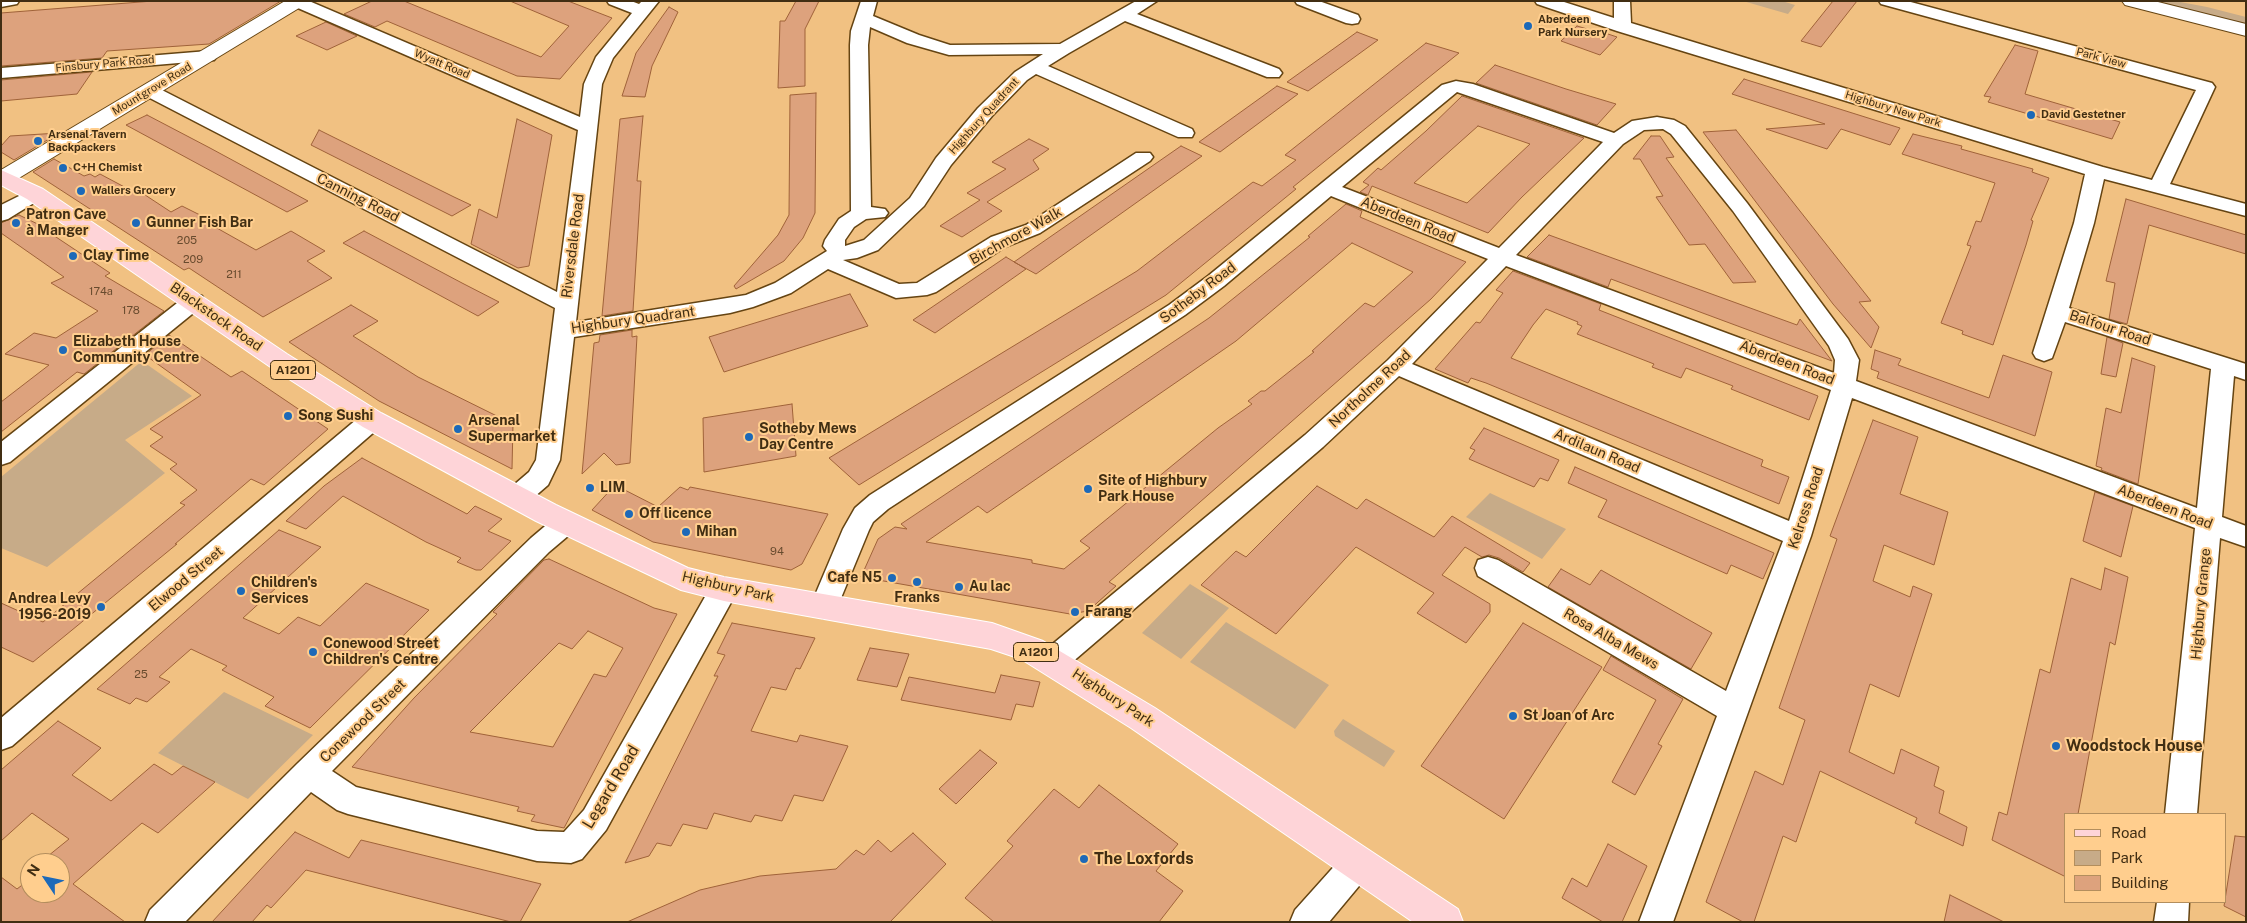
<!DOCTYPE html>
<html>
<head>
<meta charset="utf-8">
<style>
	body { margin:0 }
	#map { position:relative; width:2247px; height:923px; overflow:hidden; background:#f1c182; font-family:"Public Sans",sans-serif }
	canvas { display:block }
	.frame { position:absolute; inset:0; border:2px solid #412e13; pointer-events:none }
	.legend { position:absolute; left:2064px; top:813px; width:162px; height:90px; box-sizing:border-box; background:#ffce8e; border:1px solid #b38e5d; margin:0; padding:6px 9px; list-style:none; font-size:15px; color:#412e13 }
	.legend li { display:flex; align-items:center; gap:10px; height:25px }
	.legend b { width:25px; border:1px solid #b38e5d }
	.north { position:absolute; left:20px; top:853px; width:50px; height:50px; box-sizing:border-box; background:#ffce8e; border:1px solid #b38e5d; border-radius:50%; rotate:304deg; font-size:14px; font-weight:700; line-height:20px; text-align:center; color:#412e13 }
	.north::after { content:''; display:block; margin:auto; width:18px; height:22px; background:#1d69b8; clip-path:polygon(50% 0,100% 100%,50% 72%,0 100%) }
</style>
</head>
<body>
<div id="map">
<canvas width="2247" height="923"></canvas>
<div class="frame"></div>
<ul class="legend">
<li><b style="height:6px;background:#fed4d8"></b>Road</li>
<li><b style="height:14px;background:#c7ab88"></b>Park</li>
<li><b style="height:14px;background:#dda27d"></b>Building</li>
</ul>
<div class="north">N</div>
</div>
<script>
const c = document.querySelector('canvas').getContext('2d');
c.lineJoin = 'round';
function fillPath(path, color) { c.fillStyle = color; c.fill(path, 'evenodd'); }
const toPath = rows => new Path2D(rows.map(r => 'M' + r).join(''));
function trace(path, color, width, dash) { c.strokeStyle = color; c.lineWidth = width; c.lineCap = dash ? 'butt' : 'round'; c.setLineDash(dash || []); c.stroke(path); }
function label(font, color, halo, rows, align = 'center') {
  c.font = font + ' "Public Sans",sans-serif'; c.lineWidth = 4; c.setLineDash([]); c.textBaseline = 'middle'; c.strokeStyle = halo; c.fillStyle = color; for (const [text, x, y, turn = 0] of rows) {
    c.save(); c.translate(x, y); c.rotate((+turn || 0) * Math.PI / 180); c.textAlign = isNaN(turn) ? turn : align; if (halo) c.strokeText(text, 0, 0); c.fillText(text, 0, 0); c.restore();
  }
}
const green = toPath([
	[1743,1,1782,1,1795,5,1788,14],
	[2146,1,2175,1,2207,7,2246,17,2246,26],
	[142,361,192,396,125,440,165,473,47,567,1,548,1,477],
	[1490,493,1566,529,1542,559,1466,517],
	[1190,584,1229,608,1181,659,1142,633],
	[1226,622,1329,685,1295,729,1190,662],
	[224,692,313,735,248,799,158,753],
	[1343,719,1395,751,1384,767,1335,736,1334,731]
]);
const building = toPath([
	[153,1,281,1,209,44,107,51,102,58,1,66,1,13,153,1],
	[372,1,404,1,541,57,569,26,510,1,568,1,612,18,560,79,517,76,387,21,375,27,344,14,372,1],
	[796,1,819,1,805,29,805,86,778,88,780,21,785,21,796,1],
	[1833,1,1857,1,1821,47,1801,41,1833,1],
	[669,7,678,12,652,66,645,97,622,96,636,53,669,7],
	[326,22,357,36,327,50,296,36,326,22],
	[1577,26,1594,31,1596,30,1617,37,1600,55,1561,41,1577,26],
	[1357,32,1378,40,1308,91,1287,82,1357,32],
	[1426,43,1459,53,1293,187,1296,189,1166,295,859,485,829,458,1137,271,1253,182,1262,186,1296,160,1285,155,1426,43],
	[2015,45,2038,51,2025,94,2120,122,2112,139,1988,102,1991,97,1984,96,2015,45],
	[1495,65,1566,89,1616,104,1597,125,1476,83,1495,65],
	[92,72,77,94,1,101,1,80,92,72],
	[1744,79,1900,128,1890,145,1841,129,1827,149,1766,129,1825,124,1732,94,1744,79],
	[1277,86,1298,94,1220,152,1199,142,1277,86],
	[816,93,815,213,803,238,784,261,736,289,734,286,778,235,789,215,790,95,816,93],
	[1462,96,1584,138,1522,197,1488,233,1372,186,1368,195,1360,192,1369,185,1363,182,1378,168,1381,170,1426,131,1462,96],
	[1478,126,1530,144,1467,203,1414,183,1478,126],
	[147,115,210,148,308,201,287,212,126,125,147,115],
	[643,116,637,181,641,181,633,311,602,316,620,119,643,116],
	[517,119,552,135,529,266,518,268,471,244,479,209,497,218,517,119],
	[319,130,454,197,471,205,452,216,311,145,319,130],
	[1736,130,1871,301,1859,302,1879,327,1871,348,1833,304,1703,132,1736,130],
	[59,133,14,160,1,152,1,146,10,136,59,133],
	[1913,134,1962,146,1961,149,2033,169,2032,172,2049,178,2031,220,2033,221,2026,245,1993,345,1962,334,1963,331,1941,323,1971,246,1967,245,1976,221,1981,222,1995,183,1902,154,1913,134],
	[1651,136,1660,136,1674,157,1666,158,1756,282,1733,283,1705,244,1689,245,1656,197,1663,196,1640,159,1633,159,1651,136],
	[1029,139,1049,149,1033,160,1039,169,987,202,1002,211,962,237,940,226,980,200,967,193,1006,169,992,162,1029,139],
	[1181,146,1202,156,1036,274,1014,262,1181,146],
	[54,159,84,176,90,174,95,177,100,174,132,191,136,189,171,212,182,206,202,216,199,218,256,250,291,231,325,251,307,261,332,278,263,317,189,268,184,270,33,172,54,159],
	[2126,199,2246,235,2246,254,2149,225,2127,324,2109,319,2115,283,2106,281,2126,199],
	[1346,204,1362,211,1360,217,1466,262,1431,299,1109,582,1116,586,1088,611,1070,614,861,577,878,539,895,527,907,529,901,524,1209,318,1310,237,1308,236,1346,204],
	[1352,243,1413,272,1374,307,1365,303,1312,351,1314,352,1265,391,1261,391,1248,401,1252,404,1218,428,1080,541,1090,548,1064,569,1032,563,1032,560,926,542,978,506,987,513,1236,341,1352,243],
	[19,215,50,230,47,231,110,273,105,276,164,311,84,374,77,372,1,432,1,402,49,365,5,354,34,333,56,338,98,311,51,283,64,277,1,233,1,223,19,215],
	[364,231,462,283,499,302,478,316,343,243,364,231],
	[1549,235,1797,325,1800,319,1832,361,1611,279,1608,287,1527,257,1549,235],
	[1006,257,1026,269,935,333,913,320,1006,257],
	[1513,271,1601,304,1599,310,1818,396,1809,420,1731,389,1733,386,1686,368,1681,378,1652,367,1654,364,1577,334,1582,326,1577,324,1578,322,1546,309,1533,325,1511,358,1763,460,1761,466,1789,477,1779,504,1486,383,1471,378,1468,383,1435,369,1476,322,1480,323,1503,293,1496,290,1513,271],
	[850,294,868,326,724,372,709,337,850,294],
	[351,305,378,321,353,336,418,377,513,424,512,469,379,401,289,342,351,305],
	[632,330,632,337,637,336,630,463,616,465,604,453,582,474,594,343,599,342,600,335,632,330],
	[169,335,231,377,242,371,328,429,264,485,251,479,175,544,177,544,33,662,1,647,1,603,43,622,185,505,180,503,197,490,170,469,177,464,150,446,163,437,150,429,201,395,145,355,169,335],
	[2107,337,2123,343,2116,377,2101,374,2107,337],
	[1875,350,1901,359,1898,365,1989,398,2003,355,2052,372,2035,436,1877,378,1879,372,1871,369,1875,350],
	[2132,358,2155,366,2138,484,2101,470,2102,468,2096,466,2106,408,2121,413,2132,358],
	[792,404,796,456,704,472,703,418,792,404],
	[1873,420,1918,437,1900,494,1948,512,1934,565,1884,545,1873,581,1910,597,1913,586,1932,594,1899,697,1870,684,1849,752,1894,774,1901,749,1939,767,1934,786,1944,791,1939,813,1967,827,1963,846,1915,823,1917,818,1820,771,1796,842,1783,836,1754,922,1743,922,1706,902,1755,771,1783,785,1805,720,1779,708,1837,539,1830,536,1873,420],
	[1484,428,1559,460,1548,481,1540,478,1534,487,1469,459,1475,450,1470,448,1484,428],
	[362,458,467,514,475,506,502,519,488,531,511,541,481,570,476,570,457,562,461,558,426,542,343,496,306,529,286,521,324,486,362,458],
	[1575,467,1774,553,1763,579,1731,565,1727,574,1598,517,1607,500,1568,483,1575,467],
	[615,485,658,507,680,487,688,490,690,487,828,514,802,564,791,570,653,542,592,510,615,485],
	[1317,486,1357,509,1366,499,1434,537,1452,516,1530,563,1523,572,1499,558,1489,555,1482,557,1465,547,1442,575,1490,604,1490,612,1466,643,1417,613,1434,593,1356,547,1276,634,1201,585,1236,551,1246,557,1317,486],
	[2095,492,2133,506,2121,557,2083,541,2095,492],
	[279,530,321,547,243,618,279,634,298,617,320,626,366,583,429,610,310,728,265,706,274,697,222,670,227,666,191,649,159,677,170,682,147,702,136,698,130,704,97,689,279,530],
	[549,559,654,608,677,614,564,828,531,821,535,815,517,811,519,807,352,767,414,698,497,614,493,612,544,560,549,559],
	[588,631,623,648,606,677,594,674,553,747,470,732,559,643,572,649,588,631],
	[2105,568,2128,577,2115,645,2110,642,2078,814,2066,814,2066,877,1992,840,1999,812,2007,815,2040,669,2050,673,2071,578,2101,590,2105,568],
	[1561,569,1590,585,1601,570,1712,633,1691,669,1548,587,1561,569],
	[732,623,815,638,800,669,796,668,786,690,771,687,751,731,797,742,800,735,848,746,823,801,794,795,782,821,755,815,751,822,714,813,707,829,683,824,671,846,657,843,649,856,625,863,718,676,714,676,725,655,717,653,732,623],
	[1523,623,1602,667,1504,819,1421,766,1523,623],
	[870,648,909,654,897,687,857,680,870,648],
	[1611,656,1683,699,1658,744,1662,746,1635,795,1612,782,1656,700,1603,670,1611,656],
	[1001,675,1040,682,1033,707,1016,704,1011,720,901,700,909,677,995,693,1001,675],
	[58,721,101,748,72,775,111,801,154,764,172,775,183,766,215,782,158,833,142,823,73,884,125,922,1,922,1,877,17,889,30,879,30,893,60,893,60,863,49,863,52,860,48,856,69,839,32,813,1,841,1,770,58,721],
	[980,750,997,763,956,804,939,789,980,750],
	[1099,785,1178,844,1156,871,1183,891,1159,922,994,922,965,898,1013,846,1007,841,1054,789,1079,808,1099,785],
	[295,832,349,858,361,840,541,884,520,922,511,922,306,870,271,908,267,905,252,922,212,922,295,832],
	[913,833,946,864,890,922,627,922,700,890,760,876,836,869,856,850,864,855,878,840,891,852,913,833],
	[2235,836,2246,837,2246,917,2224,906,2235,836],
	[1608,844,1647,866,1622,922,1603,922,1562,898,1572,878,1587,887,1608,844],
	[1950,895,2004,922,1944,922,1950,895]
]);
const minor = toPath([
	[1,1,19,1,17,4,1,7,1,1],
	[309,1,580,117,584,84,596,57,632,13,609,4,607,1,631,1,639,4,642,1,659,1,613,58,602,84,576,322,746,295,775,283,827,251,823,246,825,240,839,219,851,211,850,45,851,31,861,1,877,1,873,16,919,35,950,45,1060,44,1136,1,1157,1,1137,14,1279,69,1282,73,1279,77,1267,77,1125,21,1069,53,1048,66,1192,129,1194,133,1192,137,1178,137,1036,74,1027,80,992,116,951,165,924,206,878,250,857,258,843,260,899,284,917,283,991,237,1026,225,1136,153,1150,153,1153,157,1150,161,1040,233,1005,247,936,292,927,295,896,298,828,269,791,293,753,307,730,313,574,337,560,460,548,485,526,504,517,507,508,504,504,497,508,490,529,472,536,460,555,308,144,95,141,91,144,87,156,87,557,292,578,130,291,5,289,2,309,1],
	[870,27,907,43,949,55,1043,54,1015,72,978,108,936,158,910,198,864,240,845,246,845,240,854,227,866,219,885,217,888,213,885,209,871,207,868,45,870,27],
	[1295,1,1319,1,1358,15,1360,19,1358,23,1352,24,1346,23,1297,4,1295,1],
	[1535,1,1561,1,1614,18,1614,1,1630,1,1631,23,2103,167,2152,180,2196,90,1881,4,1879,1,1907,1,2212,83,2215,87,2170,184,2246,204,2246,216,2104,179,2094,223,2069,308,2246,364,2246,380,2234,376,2222,517,2246,526,2246,547,2220,538,2197,814,2165,814,2195,528,1852,398,1811,536,1673,922,1639,922,1717,716,1478,576,1475,568,1478,560,1488,557,1498,560,1726,691,1783,541,1399,376,1323,447,1063,670,1053,673,1043,670,1039,661,1043,652,1305,435,1388,360,1488,259,1331,196,1224,286,1185,315,888,509,873,522,869,530,834,615,824,618,814,615,810,607,843,529,855,508,870,495,1169,305,1208,276,1442,85,1456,81,1473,84,1614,133,1632,121,1657,117,1674,120,1685,126,1747,203,1848,339,1859,360,1856,381,2197,508,2211,369,2065,322,2052,358,2044,361,2036,358,2033,353,2074,223,2085,174,1617,31,1537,4,1535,1],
	[1457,92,1603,142,1499,248,1342,187,1457,92],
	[1663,129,1671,134,1733,211,1829,346,1835,360,1834,373,1516,255,1623,144,1644,130,1663,129],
	[1506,266,1831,390,1789,521,1412,364,1506,266],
	[208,51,214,52,217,56,214,60,1,78,1,68,208,51],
	[35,188,42,190,45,194,42,198,8,219,1,221,1,205,35,188],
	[194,294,202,296,205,301,202,306,10,462,1,465,1,442,186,296,194,294],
	[372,411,381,414,384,420,381,426,12,746,1,750,1,718,363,414,372,411],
	[566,513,575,516,579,523,575,530,549,552,332,771,356,787,537,831,564,832,584,810,714,581,724,578,734,581,738,589,734,597,606,830,582,859,571,863,537,861,348,814,337,810,311,792,185,922,145,922,150,910,298,763,531,538,557,516,566,513],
	[1358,848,1369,852,1374,863,1369,874,1329,922,1290,922,1295,910,1347,852,1358,848],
	[2157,902,2189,902,2188,922,2154,922,2157,902]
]);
const tertiary = toPath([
	[285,1,307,1,304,5,14,181,1,181,1,170,285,1],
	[2122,1,2154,1,2246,24,2246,36,2125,5,2122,1]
]);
const primary = toPath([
	[1,170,43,189,287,354,381,413,556,505,688,568,724,577,992,623,1043,641,1155,708,1458,909,1463,922,1413,922,1131,728,1021,659,991,649,724,601,681,590,536,521,363,427,269,366,27,199,1,185,1,170]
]);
const markers = [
	[1528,26,5,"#1d69b8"],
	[2031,115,5,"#1d69b8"],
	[38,141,5,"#1d69b8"],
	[63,168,5,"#1d69b8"],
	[81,191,5,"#1d69b8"],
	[16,223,5,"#1d69b8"],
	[136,223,5,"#1d69b8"],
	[73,256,5,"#1d69b8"],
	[63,350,5,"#1d69b8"],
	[288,416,5,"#1d69b8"],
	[458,429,5,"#1d69b8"],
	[749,437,5,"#1d69b8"],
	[590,488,5,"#1d69b8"],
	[1088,489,5,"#1d69b8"],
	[629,514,5,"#1d69b8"],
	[686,532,5,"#1d69b8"],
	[892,578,5,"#1d69b8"],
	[917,582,5,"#1d69b8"],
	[959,587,5,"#1d69b8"],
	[241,591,5,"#1d69b8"],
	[101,607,5,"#1d69b8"],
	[1075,612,5,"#1d69b8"],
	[313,652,5,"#1d69b8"],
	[1513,716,5,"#1d69b8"],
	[2056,746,5,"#1d69b8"],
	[1084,859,5,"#1d69b8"]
];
const farPoinames = [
	["Aberdeen",1538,20],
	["Park Nursery",1538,33],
	["David Gestetner",2041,115],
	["Arsenal Tavern",48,135],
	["Backpackers",48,148],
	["C+H Chemist",73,168],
	["Wallers Grocery",91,191]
];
const farStreetnames = [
	["Park View",2101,58,15],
	["Finsbury Park Road",105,64,-5],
	["Wyatt Road",442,64,23],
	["Mountgrove Road",152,89,-31],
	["Highbury New Park",1893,109,17],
	["Highbury Quadrant",984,116,-48]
];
const numberNames = [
	["205",187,241],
	["209",193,260],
	["211",234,275],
	["174a",101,292],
	["178",131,311],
	["94",777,552],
	["25",141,675]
];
const shields = [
	[293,370,45],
	[1036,652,45]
];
const shieldNames = [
	["A1201",293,370],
	["A1201",1036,652]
];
const streetNames = [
	["Canning Road",358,198,27],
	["Aberdeen Road",1408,220,22],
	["Birchmore Walk",1016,236,-29],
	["Riversdale Road",573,246,-83],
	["Sotheby Road",1198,293,-37],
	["Blackstock Road",216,317,35],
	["Highbury Quadrant",633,320,-8],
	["Balfour Road",2110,328,18],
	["Aberdeen Road",1787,363,21],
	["Northolme Road",1370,389,-43],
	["Ardilaun Road",1597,451,23],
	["Aberdeen Road",2165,507,21],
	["Kelross Road",1806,508,-72],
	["Elwood Street",186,579,-40],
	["Highbury Park",728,587,13],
	["Highbury Grange",2201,604,-85],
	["Rosa Alba Mews",1611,639,30],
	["Highbury Park",1113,698,33],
	["Conewood Street",363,721,-44]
];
const poiNames = [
	["Patron Cave",26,215],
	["à Manger",26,231],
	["Gunner Fish Bar",146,223],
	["Clay Time",83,256],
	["Elizabeth House",73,342],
	["Community Centre",73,358],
	["Song Sushi",298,416],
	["Arsenal",468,421],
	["Supermarket",468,437],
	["Sotheby Mews",759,429],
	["Day Centre",759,445],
	["Site of Highbury",1098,481],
	["Park House",1098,497],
	["LIM",600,488],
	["Off licence",639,514],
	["Mihan",696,532],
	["Cafe N5",882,578,"right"],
	["Children's",251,583],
	["Services",251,599],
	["Au lac",969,587],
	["Franks",917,598,"center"],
	["Andrea Levy",91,599,"right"],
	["1956-2019",91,615,"right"],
	["Farang",1085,612],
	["Conewood Street",323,644],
	["Children's Centre",323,660],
	["St Joan of Arc",1523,716]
];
const nearPoinames = [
	["Woodstock House",2066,746],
	["The Loxfords",1094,859]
];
const nearStreetnames = [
	["Legard Road",611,787,-59]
];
fillPath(green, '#c7ab88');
fillPath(building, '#dda27d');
trace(building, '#9f6239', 1);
trace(minor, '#654412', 3);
trace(tertiary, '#654412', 2);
trace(primary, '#fff', 2);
fillPath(minor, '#fff');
fillPath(tertiary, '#fff');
fillPath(primary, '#fed4d8');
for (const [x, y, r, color] of markers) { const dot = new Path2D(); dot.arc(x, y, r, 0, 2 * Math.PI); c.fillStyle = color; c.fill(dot); trace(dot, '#ffce8e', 2); }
label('bold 11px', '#412e13', '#ffce8e', farPoinames, 'left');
label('11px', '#412e13', '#ffce8e', farStreetnames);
label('11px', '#684b2e', null, numberNames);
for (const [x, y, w] of shields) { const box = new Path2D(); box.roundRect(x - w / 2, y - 9.5, w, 19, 4); c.fillStyle = '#ffce8e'; c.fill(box); trace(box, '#412e13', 1); }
label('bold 12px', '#412e13', null, shieldNames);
label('14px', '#412e13', '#ffce8e', streetNames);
label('bold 14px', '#412e13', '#ffce8e', poiNames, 'left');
label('bold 16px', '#412e13', '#ffce8e', nearPoinames, 'left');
label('16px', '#412e13', '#ffce8e', nearStreetnames);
</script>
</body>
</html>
